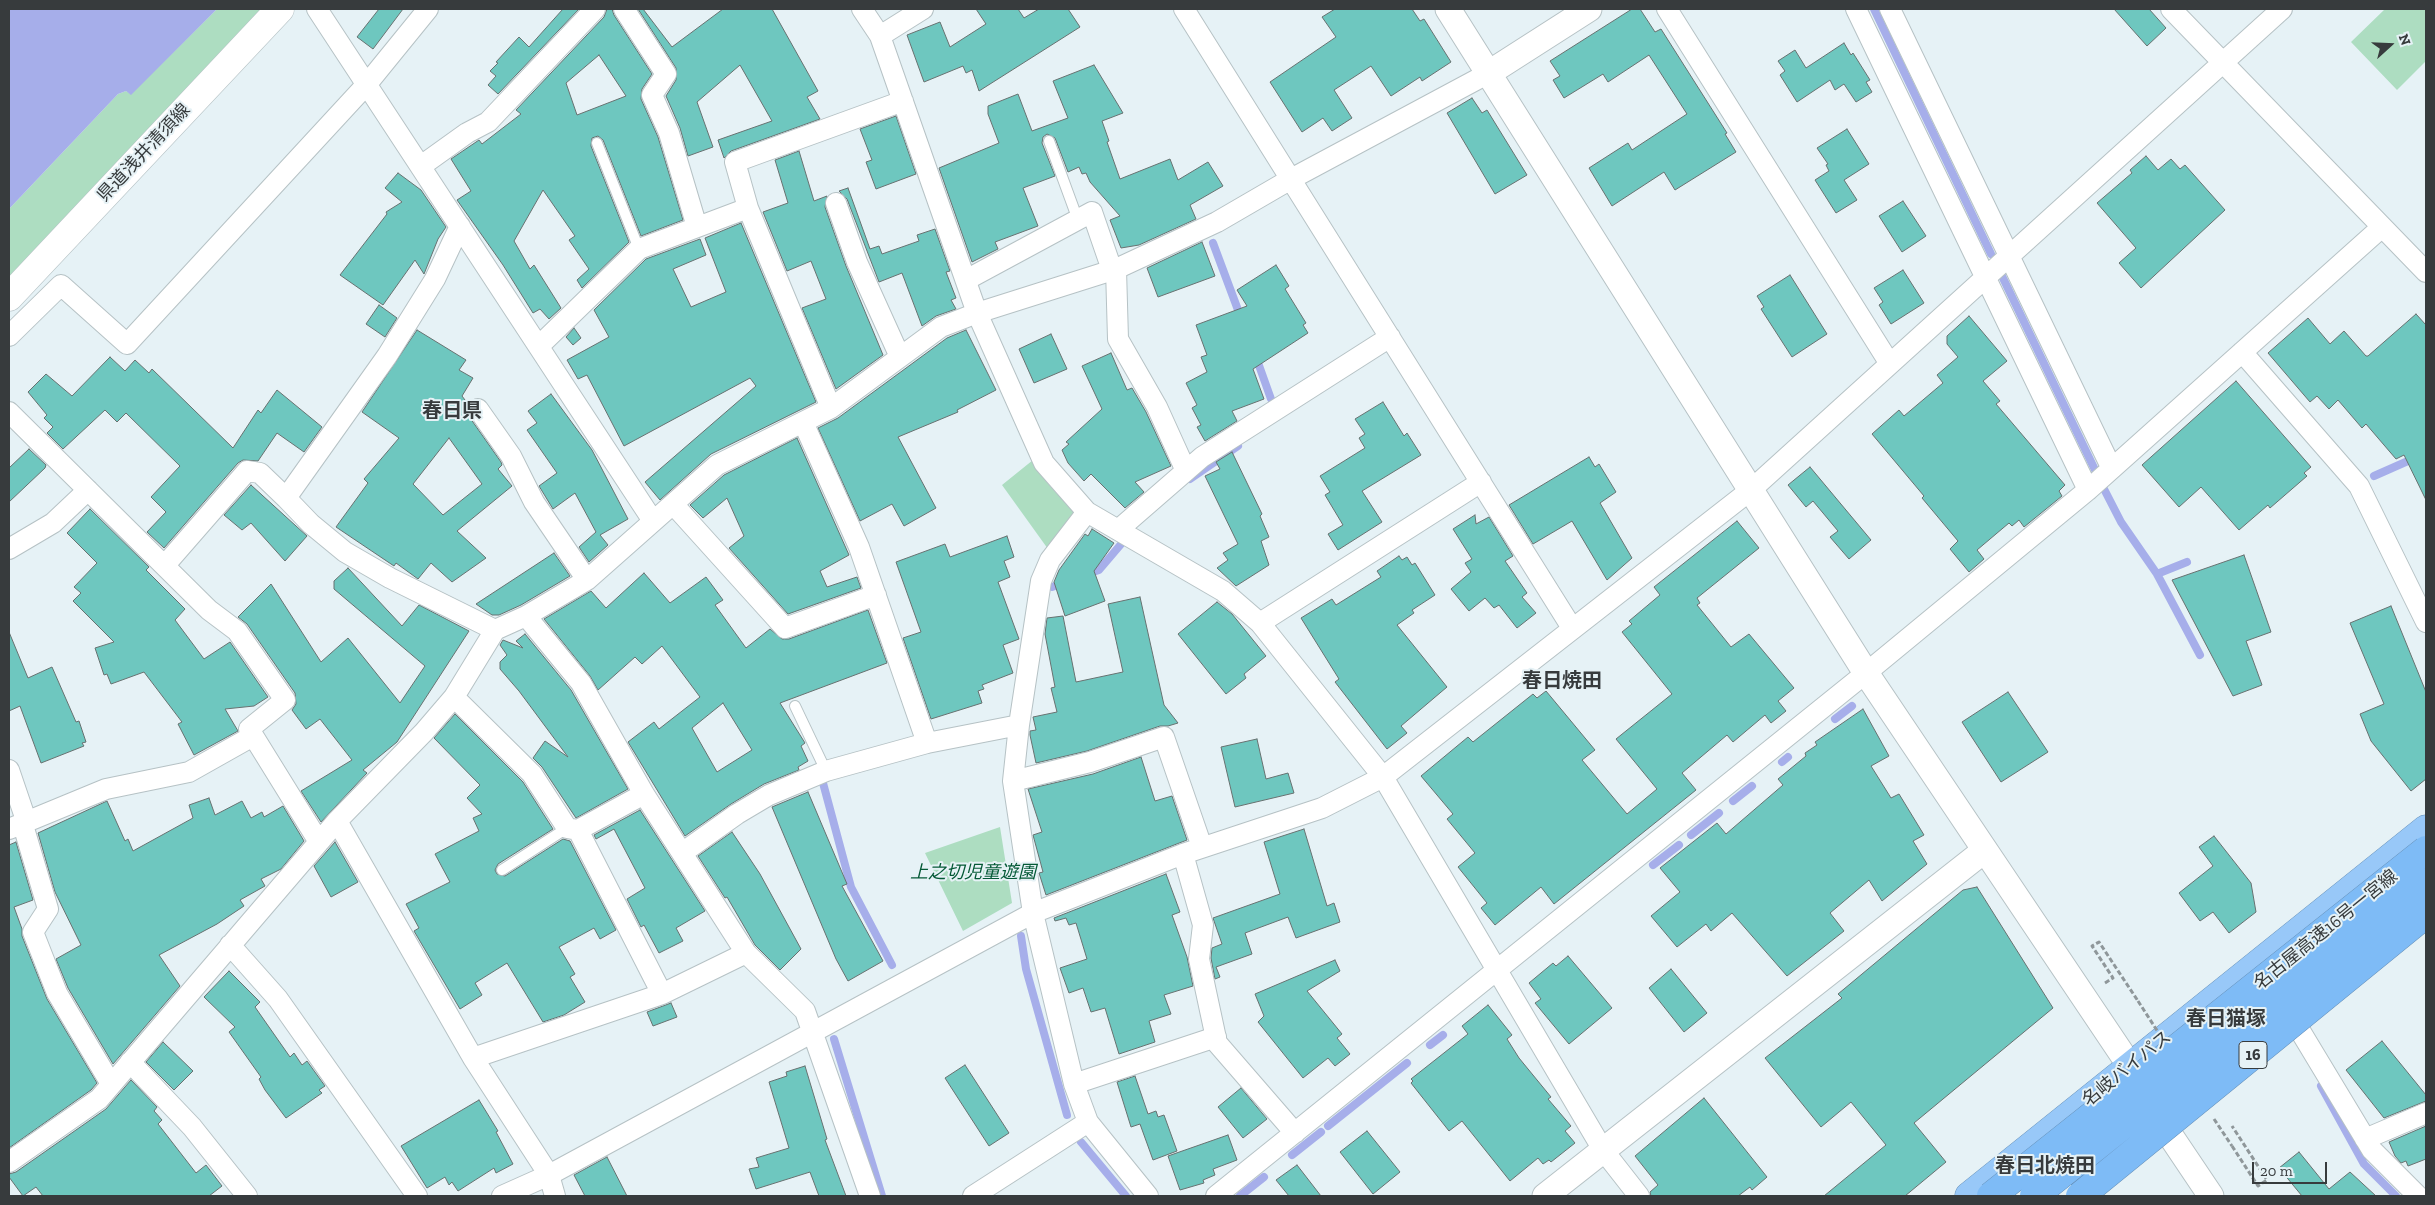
<!DOCTYPE html>
<html>
<head>
<meta charset="utf-8">
<style>
	body { margin:0 }
	#map { position:relative; width:2435px; height:1205px; overflow:hidden; background:#e6f2f6; font-family:"Zilla Slab",serif }
	canvas { display:block }
	.frame { position:absolute; inset:0; border:10px solid #373b3d; pointer-events:none }
	.north { position:absolute; left:2365px; top:20px; width:50px; height:50px; -webkit-text-stroke:4px #e6f2f6; paint-order:stroke; rotate:70deg; font-size:14px; font-weight:700; line-height:20px; text-align:center; color:#373b3d }
	.north::after { content:''; display:block; margin:auto; width:18px; height:22px; background:#373b3d; clip-path:polygon(50% 0,100% 100%,50% 72%,0 100%) }
	.scale { position:absolute; left:2252px; top:1162px; width:75px; height:22px; box-sizing:border-box; border:2px solid #373b3d; border-top:0; padding-left:6px; font-size:15px; line-height:18px; white-space:nowrap; color:#373b3d; -webkit-text-stroke:4px #e6f2f6; paint-order:stroke }
</style>
</head>
<body>
<div id="map">
<canvas width="2435" height="1205"></canvas>
<div class="frame"></div>
<div class="north">N</div>
<div class="scale">20 m</div>
</div>
<script>
const c = document.querySelector('canvas').getContext('2d');
c.lineJoin = 'round';
function fillPath(path, color) { c.fillStyle = color; c.fill(path, 'evenodd'); }
const toPath = rows => new Path2D(rows.map(r => 'M' + r).join(''));
function trace(path, color, width, dash) { c.strokeStyle = color; c.lineWidth = width; c.lineCap = dash ? 'butt' : 'round'; c.setLineDash(dash || []); c.stroke(path); }
function label(font, color, halo, rows, align = 'center') {
  c.font = font + ' "Zilla Slab","Noto Sans JP",serif'; c.lineWidth = 4; c.setLineDash([]); c.textBaseline = 'middle'; c.strokeStyle = halo; c.fillStyle = color; for (const [text, x, y, turn = 0] of rows) {
    c.save(); c.translate(x, y); c.rotate((+turn || 0) * Math.PI / 180); c.textAlign = isNaN(turn) ? turn : align; if (halo) c.strokeText(text, 0, 0); c.fillText(text, 0, 0); c.restore();
  }
}
const green = toPath([
	[217,9,263,9,9,277,9,209,118,94,126,91,131,94],
	[2385,9,2426,9,2426,61,2397,90,2351,42],
	[1033,460,1050,486,1075,513,1048,549,1002,485],
	[1000,827,1012,903,963,931,925,853]
]);
const water = toPath([
	[9,9,217,9,131,95,126,91,118,94,9,209]
]);
const stream = toPath([
	[1874,9,1991,254],
	[1213,243,1241,318],
	[2002,276,2096,472],
	[1256,357,1271,399],
	[2374,476,2426,453],
	[1190,479,1238,446],
	[2104,489,2121,522,2157,574,2200,655],
	[2157,574,2187,562],
	[1084,575,1099,570,1122,543],
	[1052,587,1064,583],
	[1835,719,1852,706],
	[1782,762,1788,757],
	[823,783,851,887,892,965],
	[1733,801,1752,786],
	[1691,835,1719,813],
	[1653,865,1679,845],
	[1021,936,1026,969,1067,1115],
	[834,1039,882,1196],
	[1430,1045,1443,1035],
	[2321,1086,2364,1164,2396,1196],
	[1328,1126,1407,1063],
	[1081,1142,1126,1196],
	[1292,1155,1321,1132],
	[1240,1196,1264,1177]
]);
const building = toPath([
	[379,9,403,9,373,49,357,37,379,9],
	[563,9,579,9,498,94,488,85,496,76,490,71,498,63,496,62,519,37,529,47,563,9],
	[607,9,612,9,614,15,652,74,642,89,641,99,658,137,683,220,641,236,603,140,598,136,592,138,591,146,629,242,582,288,577,280,589,269,569,240,575,236,543,190,514,241,530,269,534,265,561,308,549,319,540,309,533,313,503,265,457,200,471,191,451,159,479,140,482,144,521,114,516,110,604,17,607,9],
	[599,55,626,96,577,115,566,83,599,55],
	[638,9,643,9,672,47,723,9,772,9,818,91,807,97,820,119,731,151,724,158,718,140,772,121,740,65,697,102,713,147,688,156,680,128,666,96,676,80,676,68,638,9],
	[976,9,1018,9,1024,18,1039,9,1068,9,1080,27,979,91,972,70,966,73,963,66,924,82,907,35,940,22,950,47,986,24,976,9],
	[1335,9,1412,9,1420,21,1424,19,1451,62,1422,81,1420,77,1391,96,1371,66,1334,90,1352,118,1332,131,1323,118,1302,132,1270,82,1336,37,1322,17,1335,9],
	[1632,9,1640,9,1655,32,1661,29,1727,133,1725,134,1736,152,1675,190,1664,172,1612,206,1589,168,1628,143,1632,150,1687,114,1649,55,1608,82,1603,74,1564,98,1553,80,1560,76,1550,61,1632,9],
	[2114,9,2149,9,2166,28,2147,46,2114,9],
	[1844,43,1851,55,1853,53,1870,80,1866,82,1872,92,1856,102,1844,84,1835,90,1830,80,1797,102,1780,75,1785,71,1778,61,1795,50,1806,68,1844,43],
	[1094,65,1123,113,1102,121,1109,141,1107,142,1120,179,1170,159,1178,180,1208,162,1223,186,1190,205,1196,219,1139,245,1121,248,1110,220,1120,216,1090,182,1086,173,1082,174,1079,167,1068,172,1055,138,1047,134,1043,137,1042,143,1055,176,1023,188,1038,226,995,242,998,249,972,262,939,168,999,143,988,114,988,106,1018,94,1032,131,1068,118,1053,81,1094,65],
	[1472,98,1482,113,1487,110,1527,175,1495,194,1447,113,1472,98],
	[896,116,916,174,876,189,866,162,872,160,860,129,896,116],
	[1847,129,1869,164,1844,180,1857,200,1836,213,1815,180,1829,171,1826,165,1828,164,1817,148,1847,129],
	[799,151,814,201,827,196,825,207,846,266,883,355,836,389,802,308,826,299,811,261,787,271,763,212,788,203,775,160,799,151],
	[2146,156,2158,170,2171,159,2180,169,2185,165,2225,210,2141,288,2119,263,2136,248,2097,203,2132,173,2130,170,2146,156],
	[398,173,421,190,446,227,438,239,424,274,415,260,383,305,340,275,387,214,386,212,402,202,385,188,398,173],
	[848,188,870,249,879,246,882,254,919,241,917,235,935,229,950,271,946,272,956,298,951,300,956,309,936,316,922,326,902,273,879,282,847,199,839,191,848,188],
	[1903,201,1926,236,1902,252,1879,216,1903,201],
	[741,223,816,402,711,454,660,500,645,482,756,386,750,378,624,446,587,375,578,379,567,360,609,337,594,310,646,259,700,239,706,255,673,269,691,307,726,292,705,238,741,223],
	[1202,242,1215,276,1158,297,1147,268,1202,242],
	[1276,265,1289,286,1285,289,1306,323,1303,325,1308,333,1253,369,1264,399,1232,411,1237,421,1205,441,1197,427,1201,425,1192,408,1197,405,1186,383,1207,372,1201,357,1207,355,1196,325,1247,306,1237,290,1276,265],
	[1903,270,1924,303,1891,324,1879,305,1883,302,1874,288,1903,270],
	[1790,275,1827,334,1792,357,1761,309,1764,307,1757,296,1790,275],
	[379,305,397,318,385,337,366,324,379,305],
	[2416,314,2426,325,2426,500,2404,455,2396,459,2366,424,2362,428,2338,400,2329,409,2317,396,2310,402,2268,353,2308,318,2330,344,2344,331,2366,356,2368,356,2416,314],
	[1969,316,2007,361,1983,381,2000,401,1996,404,2065,485,2059,491,2062,496,2024,527,2019,520,2012,526,2009,523,1977,550,1984,559,1969,572,1950,549,1958,541,1922,498,1924,496,1872,434,1899,410,1904,416,1943,383,1937,375,1958,357,1947,344,1947,336,1969,316],
	[574,328,581,338,573,345,566,337,574,328],
	[417,330,466,360,459,370,473,378,462,396,468,404,468,415,501,462,502,465,498,469,512,486,457,531,486,558,452,582,431,563,418,579,396,563,394,566,336,527,368,483,364,479,399,438,362,412,417,330],
	[449,438,482,484,443,515,413,484,449,438],
	[966,330,996,390,957,410,958,412,898,437,936,508,904,526,892,504,860,521,818,428,838,418,947,338,966,330],
	[1051,334,1067,369,1034,383,1019,349,1051,334],
	[1111,353,1127,390,1132,388,1146,412,1171,466,1135,482,1144,492,1125,508,1091,474,1084,481,1068,463,1062,450,1069,444,1066,442,1102,409,1082,366,1111,353],
	[110,357,125,371,135,360,149,373,152,369,233,448,258,410,261,413,277,390,322,427,304,452,277,433,258,461,243,460,238,463,164,548,147,532,166,512,151,497,180,466,126,413,117,422,105,410,63,449,47,433,53,427,44,418,47,415,28,392,46,374,72,396,110,357],
	[2236,381,2311,467,2304,473,2307,476,2270,508,2268,505,2239,530,2201,487,2179,507,2142,465,2236,381],
	[551,394,592,450,628,519,600,535,608,545,589,562,579,547,596,532,575,493,553,509,539,486,557,473,527,430,537,423,528,411,551,394],
	[1383,402,1404,436,1407,433,1421,455,1362,491,1382,522,1338,550,1328,534,1343,525,1325,495,1330,492,1320,476,1365,448,1359,438,1365,434,1355,419,1383,402],
	[797,438,849,555,820,571,827,587,857,577,861,588,788,614,729,548,744,536,727,498,703,518,690,505,724,475,797,438],
	[29,449,46,465,45,468,9,502,9,468,29,449],
	[1232,452,1262,514,1260,516,1269,537,1261,541,1269,565,1236,586,1217,568,1228,560,1223,553,1238,544,1205,476,1220,469,1216,462,1232,452],
	[1589,457,1595,467,1599,464,1616,492,1600,503,1632,558,1607,580,1572,521,1533,544,1509,505,1589,457],
	[1810,467,1871,540,1849,559,1830,537,1838,531,1813,501,1806,507,1788,485,1810,467],
	[251,485,307,536,285,561,251,523,242,530,224,515,251,485],
	[90,509,149,567,146,570,185,609,175,620,204,659,230,642,268,697,254,706,225,709,238,731,194,755,178,724,182,722,144,672,111,684,107,674,104,675,95,648,114,642,73,601,81,593,74,587,97,563,67,533,90,509],
	[1475,515,1476,524,1489,517,1513,556,1505,561,1527,593,1522,597,1536,613,1517,628,1499,605,1494,608,1485,598,1469,611,1451,589,1471,572,1465,563,1472,559,1453,529,1475,515],
	[1737,521,1759,548,1697,598,1700,603,1697,605,1731,647,1749,634,1794,688,1778,701,1786,711,1771,723,1765,715,1733,742,1727,735,1682,773,1696,790,1554,904,1541,887,1495,925,1481,908,1487,903,1458,867,1475,853,1447,819,1453,814,1421,776,1468,737,1473,742,1533,694,1537,698,1546,691,1595,750,1582,760,1627,814,1657,789,1616,739,1672,694,1622,632,1632,624,1629,621,1660,595,1654,587,1737,521],
	[1092,529,1114,543,1094,571,1105,601,1065,616,1054,582,1059,570,1085,534,1088,536,1092,529],
	[1007,536,1014,557,1004,561,1010,577,998,582,1019,639,1003,645,1013,673,982,685,984,689,978,691,982,703,931,719,903,638,921,632,896,562,945,544,950,557,1007,536],
	[554,553,570,576,521,605,499,615,492,615,476,604,554,553],
	[2244,555,2271,632,2246,641,2262,685,2233,696,2172,580,2244,555],
	[1399,556,1402,560,1407,557,1412,565,1415,563,1435,595,1412,610,1414,613,1397,625,1447,687,1401,726,1407,733,1387,749,1335,682,1339,679,1301,618,1332,599,1336,605,1381,577,1377,571,1399,556],
	[348,568,402,626,419,605,469,631,397,742,363,770,367,773,321,822,301,791,352,760,320,719,306,729,292,710,296,704,295,693,247,624,238,617,271,584,321,662,348,638,400,703,425,666,334,589,334,581,348,568],
	[644,573,670,603,706,577,723,600,715,605,746,648,770,629,782,639,789,639,868,610,887,663,780,703,805,743,801,746,808,761,798,767,799,770,764,784,731,804,685,836,628,742,654,722,659,729,700,697,662,646,642,664,635,657,598,690,590,676,544,619,591,591,606,608,644,573],
	[723,703,752,750,717,772,692,728,723,703],
	[1140,597,1164,705,1178,723,1168,726,1160,726,1087,751,1036,763,1030,735,1030,731,1036,730,1033,717,1057,712,1051,688,1055,687,1045,634,1047,618,1063,616,1076,682,1123,672,1108,604,1140,597],
	[1217,602,1232,614,1266,656,1244,674,1246,678,1226,694,1178,634,1217,602],
	[2391,606,2426,692,2426,779,2411,791,2371,741,2360,714,2384,704,2350,623,2391,606],
	[9,632,28,678,52,667,76,722,79,721,86,742,82,743,84,746,41,763,20,706,9,711,9,632],
	[525,634,571,690,628,789,576,818,542,767,533,758,545,741,568,757,519,691,500,669,500,662,507,655,500,645,503,640,523,648,516,641,525,634],
	[2008,692,2048,752,2001,782,1962,722,2008,692],
	[1863,709,1889,756,1871,766,1891,798,1899,794,1924,835,1913,841,1927,864,1882,901,1869,880,1830,913,1844,931,1787,976,1732,913,1711,931,1706,924,1677,947,1651,916,1680,892,1660,868,1717,823,1726,834,1783,785,1778,779,1806,756,1805,753,1817,745,1815,742,1863,709],
	[455,714,523,782,553,829,498,864,495,870,497,874,505,876,563,839,570,841,616,930,600,939,594,928,559,947,575,974,570,977,585,1002,564,1015,543,1022,507,963,475,983,482,995,460,1009,414,931,419,928,406,904,450,882,435,854,479,831,473,818,482,814,467,798,480,785,434,738,455,714],
	[1257,739,1266,779,1288,773,1294,793,1235,807,1221,747,1257,739],
	[1141,757,1155,801,1172,796,1187,840,1046,895,1039,873,1043,872,1033,835,1042,832,1028,789,1093,774,1141,757],
	[808,792,847,884,842,886,883,961,848,981,836,959,772,807,808,792],
	[209,798,215,815,242,801,251,818,262,812,264,817,283,806,304,841,281,869,261,879,265,886,240,900,244,906,217,924,159,955,180,986,113,1064,68,988,56,959,81,945,55,892,38,833,107,801,125,841,128,839,133,851,193,818,189,805,209,798],
	[640,810,705,911,676,928,683,941,659,953,644,925,641,927,627,899,645,888,614,829,596,839,594,835,640,810],
	[1304,829,1327,906,1334,903,1340,922,1296,938,1288,917,1245,933,1252,954,1216,967,1220,977,1215,979,1211,958,1212,948,1222,944,1213,918,1280,894,1264,842,1304,829],
	[732,832,760,874,801,949,780,970,755,945,727,897,725,898,698,856,732,832],
	[2214,836,2251,883,2256,912,2229,933,2213,912,2200,921,2179,893,2213,866,2199,847,2214,836],
	[16,842,33,900,14,907,22,929,22,936,47,999,97,1083,91,1090,9,1148,9,845,16,842],
	[335,842,358,882,331,897,314,866,335,842],
	[1166,874,1180,912,1172,915,1187,957,1193,986,1164,995,1171,1014,1149,1021,1155,1042,1119,1054,1105,1008,1091,1012,1083,988,1069,993,1060,968,1087,959,1076,923,1069,925,1066,918,1055,921,1054,918,1166,874],
	[1977,887,2053,1008,1914,1123,1946,1162,1905,1196,1824,1196,1886,1145,1851,1102,1821,1127,1765,1058,1842,998,1838,994,1963,890,1977,887],
	[1568,956,1612,1008,1569,1044,1535,1003,1541,999,1529,983,1553,963,1556,966,1568,956],
	[1335,960,1340,971,1307,991,1342,1034,1337,1038,1350,1054,1335,1066,1328,1058,1303,1078,1258,1022,1264,1016,1255,994,1335,960],
	[1671,969,1707,1013,1684,1032,1649,988,1671,969],
	[229,971,260,1002,255,1007,290,1057,294,1053,302,1065,307,1061,325,1086,319,1090,322,1093,286,1118,265,1090,259,1079,261,1077,229,1032,235,1027,204,997,229,971],
	[671,1003,677,1017,653,1026,647,1012,671,1003],
	[1488,1005,1512,1035,1507,1039,1519,1058,1551,1097,1548,1099,1571,1126,1565,1131,1575,1143,1551,1162,1549,1160,1543,1164,1538,1158,1510,1181,1462,1121,1449,1131,1411,1083,1413,1081,1411,1079,1468,1034,1462,1026,1488,1005],
	[2382,1041,2426,1095,2426,1101,2384,1118,2346,1070,2382,1041],
	[163,1042,193,1071,174,1090,146,1062,163,1042],
	[965,1065,1009,1133,989,1146,945,1078,965,1065],
	[805,1066,827,1139,825,1140,846,1196,819,1196,810,1172,756,1189,749,1169,759,1167,756,1158,789,1148,769,1082,787,1076,786,1072,805,1066],
	[1135,1076,1148,1114,1156,1111,1158,1117,1164,1115,1177,1151,1153,1160,1140,1124,1131,1127,1117,1082,1135,1076],
	[131,1080,157,1107,154,1111,162,1120,158,1124,196,1173,206,1165,222,1186,209,1196,43,1196,36,1187,23,1196,9,1177,9,1174,16,1172,106,1109,131,1080],
	[1241,1088,1267,1119,1243,1138,1218,1107,1241,1088],
	[1704,1098,1767,1177,1752,1190,1750,1187,1738,1196,1651,1196,1650,1192,1658,1185,1635,1156,1704,1098],
	[479,1100,498,1131,496,1132,513,1164,496,1173,494,1168,458,1191,452,1182,449,1185,445,1177,427,1188,401,1146,479,1100],
	[2426,1126,2426,1159,2408,1166,2406,1161,2401,1163,2395,1156,2389,1142,2426,1126],
	[1367,1131,1400,1172,1373,1194,1340,1152,1367,1131],
	[1228,1135,1237,1160,1213,1169,1215,1175,1203,1180,1204,1183,1180,1190,1168,1156,1228,1135],
	[2299,1152,2329,1189,2350,1172,2376,1196,2302,1196,2279,1168,2299,1152],
	[607,1157,627,1196,585,1196,574,1175,607,1157],
	[1297,1165,1321,1196,1289,1196,1276,1180,1297,1165]
]);
const path = toPath([
	[2105,983,2113,978,2092,946,2099,942,2138,1001],
	[2232,1146,2258,1186,2267,1180,2232,1126]
]);
const service = toPath([
	[1049,141,1078,220],
	[597,143,639,249],
	[795,706,826,771],
	[502,870,567,828]
]);
const minor = toPath([
	[317,9,653,521],
	[624,9,666,74,652,95,669,133,697,227],
	[862,9,880,36,977,313,1044,463,1087,512,1223,591,1260,623,1383,777,1603,1150,1639,1196],
	[1184,9,1572,628],
	[1667,9,1890,364],
	[1856,9,2088,490],
	[1890,9,2111,467],
	[2171,9,2426,272],
	[880,36,923,9],
	[421,166,467,133,488,122,595,9],
	[836,203,857,262,900,357],
	[748,208,831,408],
	[1116,269,1118,339,1157,407,1186,471],
	[966,280,1092,212,1112,270],
	[9,336,61,285,127,344,367,84,428,9],
	[539,346,639,249,748,208,735,162,903,101],
	[2242,352,2359,486,2426,622],
	[478,409,511,456,534,502,587,580],
	[9,412,209,610,237,631,285,700,249,729,319,842],
	[803,422,859,547,927,743],
	[286,498,311,524,345,552,390,578,495,630],
	[673,504,785,628,876,595],
	[1087,512,1050,560,1041,581,1019,725,1013,781,1033,913,1074,1084,1088,1122,1148,1196],
	[1118,530,1202,457,1390,337],
	[9,549,53,523,88,490],
	[165,565,247,471,260,473,286,498,387,356,435,279,460,226],
	[526,616,581,683,644,794,746,953,805,1011,870,1196],
	[1260,623,1481,482],
	[454,697,532,774,567,828,578,830,644,794],
	[9,770,27,823],
	[1013,781,1090,762,1164,737,1202,847],
	[337,821,473,1058,549,1175,555,1196],
	[23,825,48,909,33,932,57,993,111,1084],
	[9,829,106,789,189,772,253,736],
	[578,830,662,994],
	[682,853,737,814,769,795,826,771,927,743,1019,725],
	[1183,854,1203,925,1199,959,1217,1043,1295,1133],
	[230,945,278,999,417,1196],
	[2299,1029,2372,1150,2418,1196],
	[473,1058,662,994,746,953],
	[130,1062,192,1127,247,1196],
	[1074,1084,1216,1037],
	[2365,1139,2426,1113],
	[9,1162,99,1099,337,821,424,732,454,697,495,630,526,616,587,580,717,465,831,408,941,327,977,313,1116,269,1217,222,1291,179,1489,73],
	[502,1196,549,1175,1033,913,1183,854,1322,808,1383,777,1752,489,2282,9],
	[973,1196,1088,1122],
	[1216,1196,1866,673,2088,490,2382,227]
]);
const tertiary = toPath([
	[1448,9,1866,673,2130,1066,2170,1135,2211,1196],
	[1489,73,1589,9],
	[1545,1196,1985,850]
]);
const secondary = toPath([
	[9,297,280,9]
]);
const trunk = toPath([
	[1969,1196,2426,829]
]);
const pathBridge = toPath([
	[2138,1001,2158,1032],
	[2214,1119,2232,1146]
]);
const motorwayBridge = toPath([
	[1991,1196,2426,850],
	[2034,1196,2426,883],
	[2080,1196,2426,914]
]);
const shields = [
	[2253,1055,28]
];
const shieldNames = [
	["16",2253,1055]
];
const streetNames = [
	["県道浅井清須線",144,153,-47],
	["名古屋高速16号一宮線",2326,930,-39],
	["名岐バイパス",2127,1069,-39]
];
const parkNames = [
	["上之切児童遊園",973,873]
];
const quarterNames = [
	["春日県",452,411],
	["春日焼田",1562,681],
	["春日猫塚",2226,1019],
	["春日北焼田",2045,1166]
];
fillPath(green, '#adddc1');
fillPath(water, '#a6aeea');
trace(stream, '#a6aeea', 8);
fillPath(building, '#6ec7bf');
trace(building, '#677170', 1);
trace(service, '#b6c2c5', 12);
trace(minor, '#b6c2c5', 22);
trace(tertiary, '#b6c2c5', 27);
trace(secondary, '#b6c2c5', 29);
trace(trunk, '#658eb5', 29);
trace(path, '#8f979a', 3, [5, 2.5]);
trace(service, '#fff', 10);
trace(minor, '#fff', 20);
trace(tertiary, '#fff', 25);
trace(secondary, '#fff', 28);
trace(trunk, '#98c8f8', 28);
trace(motorwayBridge, '#658eb5', 29, []);
trace(pathBridge, '#8f979a', 3, [5, 2.5]);
trace(motorwayBridge, '#7ebbf6', 28);
for (const [x, y, w] of shields) { const box = new Path2D(); box.roundRect(x - w / 2, y - 13.5, w, 27, 4); c.fillStyle = '#e6f2f6'; c.fill(box); trace(box, '#373b3d', 1); }
label('bold 16px', '#373b3d', null, shieldNames);
label('18px', '#373b3d', '#e6f2f6', streetNames);
label('italic 18px', '#045936', '#e6f2f6', parkNames);
label('bold 20px', '#373b3d', '#e6f2f6', quarterNames);
</script>
</body>
</html>
